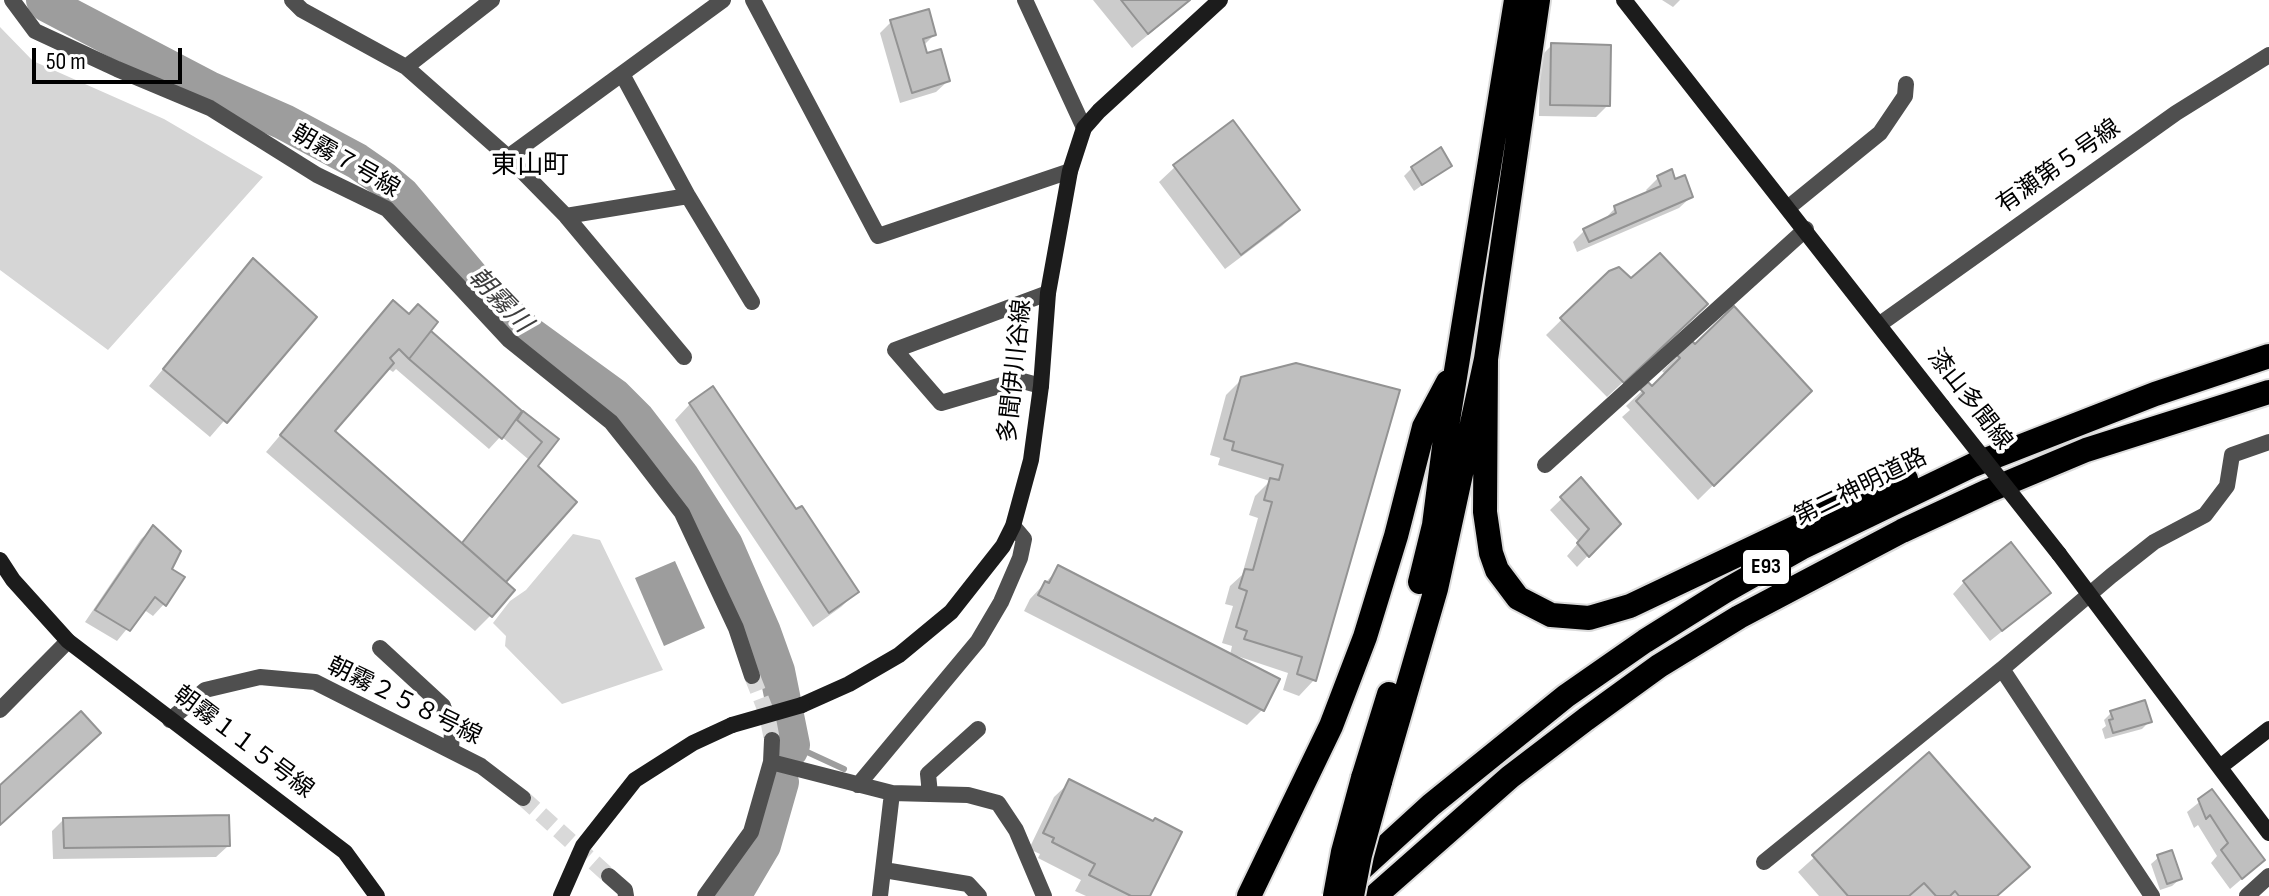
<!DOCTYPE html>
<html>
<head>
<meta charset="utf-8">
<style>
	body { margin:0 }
	#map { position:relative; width:2269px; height:896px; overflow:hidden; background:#fff; font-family:"Sofia Sans Condensed",sans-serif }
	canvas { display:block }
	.scale { position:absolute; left:32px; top:48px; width:150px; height:36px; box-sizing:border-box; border:4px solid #000; border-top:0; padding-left:10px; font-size:24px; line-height:28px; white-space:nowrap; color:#000; -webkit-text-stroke:6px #fff; paint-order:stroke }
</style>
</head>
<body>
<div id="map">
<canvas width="2269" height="896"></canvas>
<div class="scale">50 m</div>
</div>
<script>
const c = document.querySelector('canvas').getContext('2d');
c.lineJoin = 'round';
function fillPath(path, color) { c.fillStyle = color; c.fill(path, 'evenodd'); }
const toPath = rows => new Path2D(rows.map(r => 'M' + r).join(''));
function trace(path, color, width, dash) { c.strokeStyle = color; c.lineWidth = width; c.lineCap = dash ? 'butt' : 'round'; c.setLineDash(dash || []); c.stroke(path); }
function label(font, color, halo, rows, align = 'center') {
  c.font = font + ' "Sofia Sans Condensed","Noto Sans JP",sans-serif'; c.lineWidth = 7; c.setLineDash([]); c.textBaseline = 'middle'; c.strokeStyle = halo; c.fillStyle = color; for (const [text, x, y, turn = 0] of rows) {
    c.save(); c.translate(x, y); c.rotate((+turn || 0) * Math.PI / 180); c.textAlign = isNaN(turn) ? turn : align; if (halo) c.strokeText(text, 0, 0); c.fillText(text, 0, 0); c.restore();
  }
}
const green = toPath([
	[0,27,33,61,164,119,263,177,108,350,0,270],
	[573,534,600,540,663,670,562,704,505,646,506,636,493,623,510,601,526,590]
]);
const water = toPath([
	[675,561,705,628,664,646,635,578]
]);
const shadow = toPath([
	[1093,0,1191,0,1132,48],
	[1662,0,1680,0,1673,7],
	[891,22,934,35,923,46,926,55,948,81,936,92,900,103,880,33],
	[1552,45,1608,105,1596,117,1539,116,1540,57],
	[1450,165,1414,191,1404,176,1412,168],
	[1175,167,1298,210,1282,226,1225,269,1159,182],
	[1658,178,1674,182,1691,197,1679,208,1577,252,1573,242,1584,231,1604,220,1615,208,1648,193,1646,190],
	[253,261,314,317,210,437,149,386],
	[1610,272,1690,320,1607,397,1546,335],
	[393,302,519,412,513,420,515,421,523,414,557,439,536,466,574,502,503,582,491,615,475,631,266,452],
	[387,368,393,372,396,369,489,449,501,436,528,459,460,544,333,431],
	[1691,343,1809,391,1698,500,1622,417,1630,410,1626,406,1648,385,1651,389,1666,375,1662,371],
	[1242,379,1397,392,1314,680,1299,696,1283,690,1288,673,1237,656,1262,710,1247,725,1024,611,1030,599,1059,568,1230,655,1232,646,1222,643,1233,606,1225,604,1230,586,1242,575,1258,518,1249,515,1255,496,1270,481,1218,465,1220,458,1210,455,1226,395],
	[690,404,795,512,857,592,841,607,813,627,675,420],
	[1581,480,1618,524,1577,567,1567,556,1579,542,1550,510],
	[153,528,169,569,164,604,153,616,143,609,117,641,85,622,141,539],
	[1964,582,2036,604,1990,641,1953,594],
	[2111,713,2150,721,2142,729,2105,739,2102,729,2106,726,2104,720],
	[1928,755,1996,896,1819,896,1798,872],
	[1070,782,1148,896,1086,896,1075,891,1081,880,1038,858,1040,854,1029,849,1054,797],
	[2212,792,2251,871,2230,889,2211,863,2217,856,2198,825,2194,828,2187,812],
	[63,820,228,846,216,857,53,859,52,831],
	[2159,857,2180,879,2172,886,2160,890,2151,864]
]);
const stream = toPath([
	[792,745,844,769]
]);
const river = toPath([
	[44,0,47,4,209,89,284,122,357,161,383,179,402,195,483,291,526,332,614,396,637,419,681,476,725,545,763,632,777,671,792,745,790,750],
	[733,896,763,845,781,782]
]);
const building = toPath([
	[1121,0,1190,0,1148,34,1121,0],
	[929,9,936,35,923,39,927,53,941,49,950,81,912,93,890,20,929,9],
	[1551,43,1611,45,1610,106,1550,105,1551,43],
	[1233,120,1300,210,1241,255,1173,165,1233,120],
	[1441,147,1452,166,1422,185,1411,167,1441,147],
	[1672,169,1675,179,1685,175,1693,197,1589,242,1583,229,1616,213,1614,206,1661,186,1657,176,1672,169],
	[1660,253,1708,304,1624,383,1560,318,1609,271,1619,267,1631,278,1660,253],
	[253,258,317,317,227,423,163,369,253,258],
	[393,300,409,314,418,304,438,322,409,359,399,349,390,358,394,363,335,431,515,590,492,617,280,435,393,300],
	[1734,306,1812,391,1714,486,1636,401,1644,393,1640,389,1648,382,1652,386,1680,358,1676,354,1691,340,1695,344,1734,306],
	[431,331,522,411,502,439,409,359,431,331],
	[1296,363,1400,390,1316,681,1297,674,1302,657,1244,639,1247,631,1236,627,1247,591,1239,588,1245,569,1253,570,1272,502,1264,500,1270,478,1279,480,1283,465,1232,450,1234,442,1224,439,1241,377,1296,363],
	[713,386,796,509,802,506,859,592,829,613,689,403,713,386],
	[523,411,559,439,538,466,577,502,506,582,462,543,542,442,517,420,523,411],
	[1581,477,1621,524,1589,557,1577,543,1589,529,1560,497,1581,477],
	[153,525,181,551,172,569,185,577,166,606,155,597,130,631,95,610,153,525],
	[2011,542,2051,593,2002,631,1963,581,2011,542],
	[1058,565,1280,679,1264,711,1038,595,1045,581,1049,583,1058,565],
	[2145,700,2152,722,2113,733,2109,720,2113,719,2110,711,2145,700],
	[81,711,101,733,0,825,0,785,81,711],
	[1929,752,2030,867,1997,896,1959,896,1955,891,1950,896,1936,896,1924,883,1909,896,1848,896,1812,855,1929,752],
	[1069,779,1153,821,1155,818,1182,832,1150,896,1131,896,1089,875,1095,864,1052,842,1054,838,1043,833,1069,779],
	[2212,789,2265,860,2242,879,2221,850,2228,843,2210,815,2206,819,2198,799,2212,789],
	[229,815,230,846,64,848,63,818,229,815],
	[2172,850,2182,879,2167,884,2157,855,2172,850]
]);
const streetTunnel = toPath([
	[752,676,767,714,772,740],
	[523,798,609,876]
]);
const street = toPath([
	[12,0,35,31,117,69,210,108,317,175,387,209,509,340,611,422,639,457,682,513,736,628,752,676],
	[292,0,302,10,406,67,508,157,566,216,684,357],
	[753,0,878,236,1070,171],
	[1025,0,1084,128],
	[406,67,492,0],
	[622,74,688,196],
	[508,157,723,0],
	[1789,207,1880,133,1905,96,1906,84],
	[566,216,688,196,752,302],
	[1880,324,2176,113,2269,55],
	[1041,386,1019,380,941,403,895,350,1048,293],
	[1545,465,1806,229],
	[380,648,443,706,452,731,451,750],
	[2002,669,2152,896],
	[0,710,68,641],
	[170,720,205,690,260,677,315,682,481,766,523,798],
	[771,762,892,793,968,795,998,803,1016,830,1044,896],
	[858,785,978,641,1001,602,1020,558,1024,539,1013,526],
	[930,794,928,774,978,729],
	[1764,862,2002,669,2111,576,2154,542,2205,515,2227,486,2232,455,2269,442],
	[884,870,968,884,979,896],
	[609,876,625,890,626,896],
	[705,896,751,832,771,762,772,740],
	[880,896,892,793],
	[2247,896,2269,876]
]);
const secondary = toPath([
	[1624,0,1942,406],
	[2059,554,2269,833],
	[0,560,13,580,68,641,345,852,377,896],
	[802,705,849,684,899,655,951,612,1003,546,1013,526,1031,460,1041,386,1048,293,1070,171,1084,128,1099,111,1220,0],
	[2220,767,2269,729],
	[561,896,583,846,635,780,693,743,732,725]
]);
const highway = toPath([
	[1486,359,1485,512,1491,553,1497,570,1518,598,1551,615,1589,618,1630,606,1845,504,1906,479],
	[1420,582,1434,525,1445,439,1516,0],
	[1363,778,1389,694],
	[1380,782,1436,589,1486,359,1538,0],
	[1349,880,1431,805,1566,696,1645,641,1725,591,1801,548,1973,465,2155,394,2269,356],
	[1249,896,1331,726,1365,637,1396,536,1424,427,1448,382],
	[1375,896,1510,777,1586,719,1659,666,1739,617,1902,531,1988,491,2086,450,2269,392]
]);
const secondaryBridge = toPath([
	[1942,406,2059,554],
	[732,725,802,705]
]);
const highwayBridge = toPath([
	[1335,896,1343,852,1363,778],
	[1352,896,1360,855,1380,782]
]);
const shields = [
	[1766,567,48]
];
const shieldNames = [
	["E93",1766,567]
];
const streetNames = [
	["朝霧７号線",345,162,30],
	["有瀬第５号線",2059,167,-35],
	["多聞伊川谷線",1016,371,-84],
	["漆山多聞線",1969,400,52],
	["第二神明道路",1861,488,-26],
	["朝霧２５８号線",404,702,26],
	["朝霧１１５号線",243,743,37]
];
const neighbourhoodNames = [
	["東山町",530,166]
];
const waterNames = [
	["朝霧川",499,301,46]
];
fillPath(green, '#d6d6d6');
fillPath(water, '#9d9d9d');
fillPath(shadow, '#0003');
trace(stream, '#9d9d9d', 6);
trace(river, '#9d9d9d', 36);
fillPath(building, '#bfbfbf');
trace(building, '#939393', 2);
trace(streetTunnel, '#d9d9d9', 16, [16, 8]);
trace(highway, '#dbdbdb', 28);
trace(street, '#4f4f4f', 16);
trace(secondary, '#1c1c1c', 16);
trace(highway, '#000', 24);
trace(highwayBridge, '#dbdbdb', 28, []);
trace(secondaryBridge, '#1c1c1c', 16);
trace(highwayBridge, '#000', 24);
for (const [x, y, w] of shields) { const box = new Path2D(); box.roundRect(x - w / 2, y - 18, w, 36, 6); c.fillStyle = '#fff'; c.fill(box); trace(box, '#000', 2); }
label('bold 22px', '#000', null, shieldNames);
label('24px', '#000', '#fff', streetNames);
label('26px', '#000', '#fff', neighbourhoodNames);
label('italic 26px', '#3e3e3e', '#fff', waterNames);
</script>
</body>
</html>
